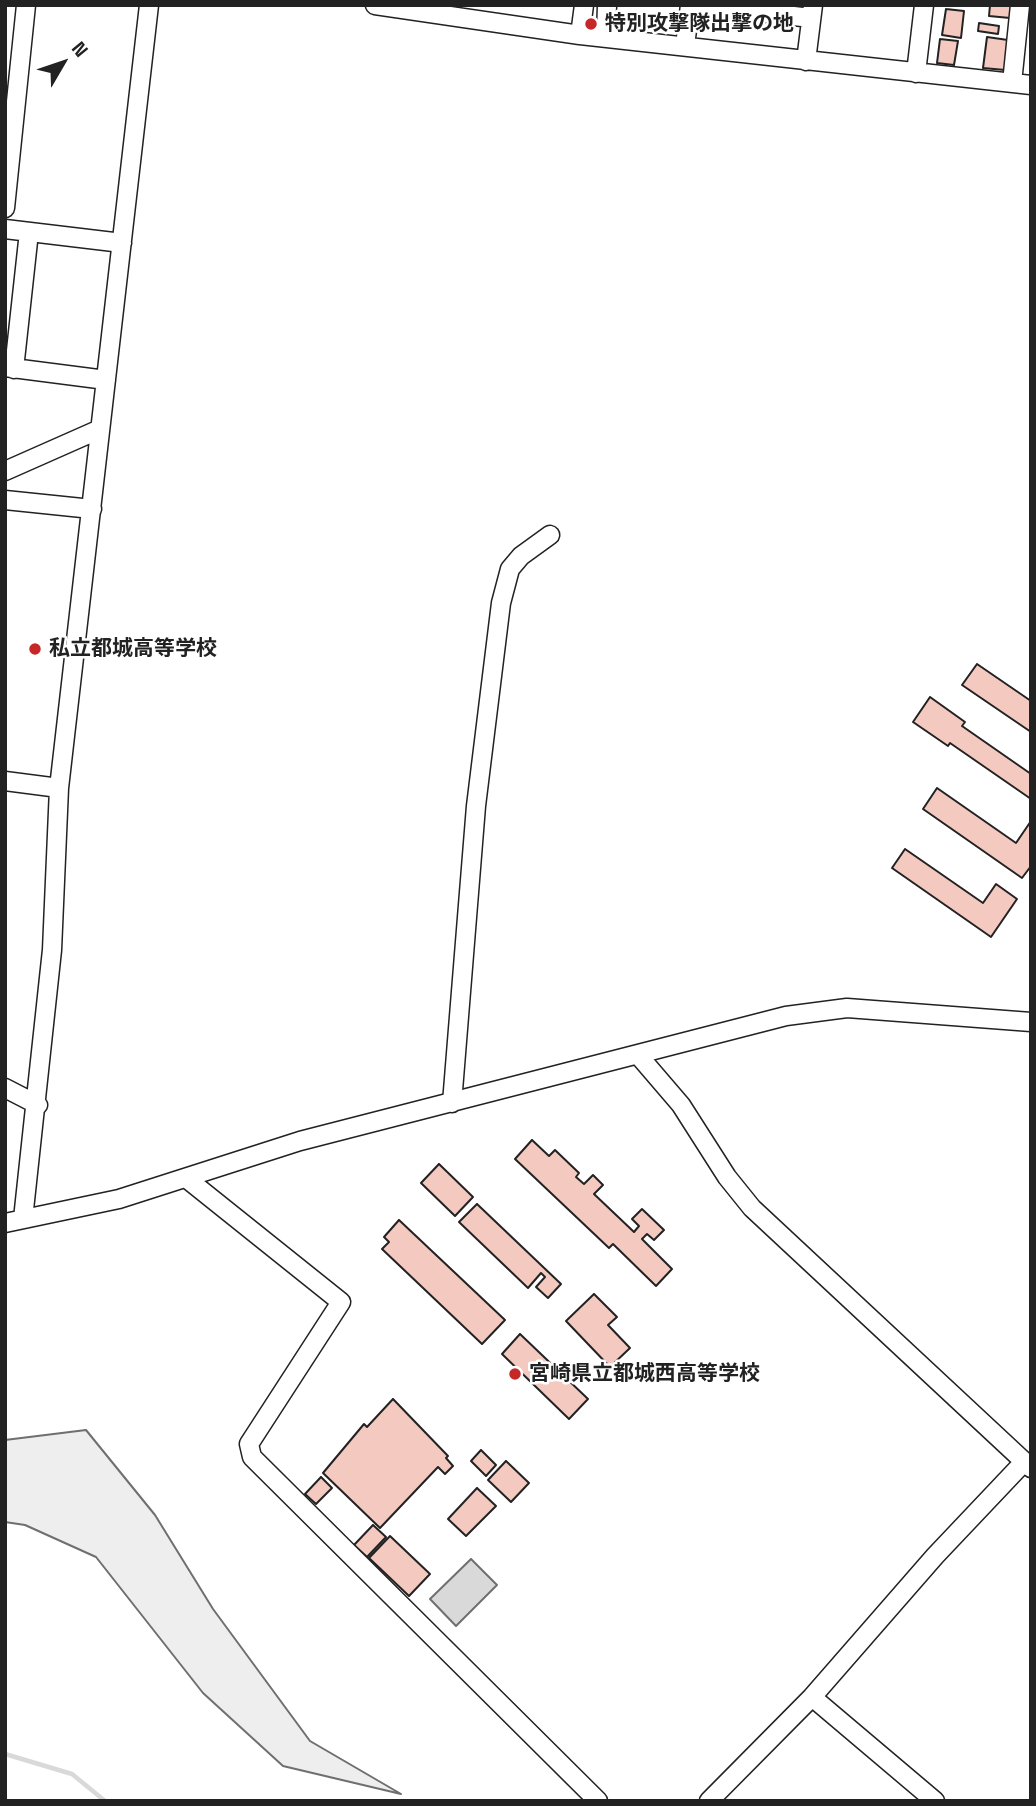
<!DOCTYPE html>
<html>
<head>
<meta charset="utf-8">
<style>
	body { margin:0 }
	#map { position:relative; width:1036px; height:1806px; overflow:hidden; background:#fff; font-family:"Space Grotesk",sans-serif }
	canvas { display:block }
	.frame { position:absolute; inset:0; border:7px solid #222; pointer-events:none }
	.north { position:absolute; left:28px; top:28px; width:70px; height:70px; -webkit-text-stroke:5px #fff; paint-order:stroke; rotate:51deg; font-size:19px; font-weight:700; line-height:28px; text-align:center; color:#222 }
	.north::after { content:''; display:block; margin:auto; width:24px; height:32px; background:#222; clip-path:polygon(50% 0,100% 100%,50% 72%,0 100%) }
</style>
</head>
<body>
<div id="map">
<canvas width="1036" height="1806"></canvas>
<div class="frame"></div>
<div class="north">N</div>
</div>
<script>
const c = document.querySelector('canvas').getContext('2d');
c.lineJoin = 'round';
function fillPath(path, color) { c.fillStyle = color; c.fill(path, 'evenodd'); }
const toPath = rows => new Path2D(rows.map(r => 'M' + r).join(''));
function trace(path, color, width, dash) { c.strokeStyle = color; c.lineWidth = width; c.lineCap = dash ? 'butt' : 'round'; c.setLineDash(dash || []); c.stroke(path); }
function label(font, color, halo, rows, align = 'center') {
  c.font = font + ' "Space Grotesk","Noto Sans JP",sans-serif'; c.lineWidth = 5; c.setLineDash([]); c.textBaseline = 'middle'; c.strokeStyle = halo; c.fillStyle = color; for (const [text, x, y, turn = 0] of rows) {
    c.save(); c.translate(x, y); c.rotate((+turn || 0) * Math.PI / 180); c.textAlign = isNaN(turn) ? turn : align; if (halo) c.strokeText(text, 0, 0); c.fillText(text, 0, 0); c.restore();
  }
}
const green = toPath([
	[86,1430,155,1515,213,1609,310,1741,401,1794,283,1766,203,1693,96,1557,25,1525,5,1522,5,1440,86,1430]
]);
const water = toPath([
	[471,1559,497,1585,456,1626,430,1599,471,1559]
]);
const stream = toPath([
	[5,1754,72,1774,105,1801]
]);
const building = toPath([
	[990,5,1012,5,1010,18,989,16,990,5],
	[946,9,964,11,961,38,942,35,946,9],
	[979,23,999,26,998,34,978,31,979,23],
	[987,37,1008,40,1005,70,983,68,987,37],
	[940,39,958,41,954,65,937,63,940,39],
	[977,664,1031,701,1031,732,962,685,977,664],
	[930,697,965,722,962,726,1031,774,1031,799,950,743,948,746,913,722,930,697],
	[937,788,1016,843,1031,821,1031,866,1022,878,923,809,937,788],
	[905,849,983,903,996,884,1017,899,991,937,892,868,905,849],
	[532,1140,549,1156,555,1150,579,1173,576,1177,584,1184,593,1175,603,1185,594,1194,634,1232,639,1226,632,1219,642,1209,664,1230,654,1240,647,1234,642,1239,672,1269,656,1286,613,1244,609,1248,515,1159,532,1140],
	[439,1164,473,1197,455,1216,421,1183,439,1164],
	[477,1204,561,1284,548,1298,536,1287,545,1277,541,1273,528,1288,459,1222,477,1204],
	[399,1220,505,1320,482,1344,382,1249,389,1242,384,1237,399,1220],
	[594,1294,617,1317,608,1325,630,1348,610,1367,566,1321,594,1294],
	[520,1334,588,1399,569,1419,502,1354,520,1334],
	[393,1399,448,1456,446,1458,453,1466,445,1474,438,1467,380,1528,323,1473,364,1424,367,1427,393,1399],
	[481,1450,496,1465,486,1476,471,1461,481,1450],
	[506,1461,529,1483,511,1502,488,1480,506,1461],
	[321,1477,332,1488,316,1504,305,1494,321,1477],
	[477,1488,496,1506,466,1536,448,1519,477,1488],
	[373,1525,386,1537,367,1557,354,1545,373,1525],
	[390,1536,430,1574,409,1596,369,1558,390,1536]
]);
const minor = toPath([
	[375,5,580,35,1031,85],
	[698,5,811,18],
	[580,35,584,5],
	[606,37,607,5],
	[685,46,690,5],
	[806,61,813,5],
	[916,73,924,5],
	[1012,83,1020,5],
	[5,208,26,5],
	[5,229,122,243],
	[5,367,106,380],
	[14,369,29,232],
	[5,471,100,429],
	[5,500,92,509],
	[5,781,59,788],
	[639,1056,681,1105,727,1177,752,1208,1031,1468],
	[5,1088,38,1105],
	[452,1103,476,806,501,603,510,569,521,556,550,535],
	[186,1178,341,1302,249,1444,252,1457,598,1801],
	[23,1219,52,950,59,788,149,5],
	[5,1223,119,1199,300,1141,786,1016,847,1008,1031,1022],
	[812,1697,935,1801],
	[709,1801,812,1697,935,1556,1024,1462]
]);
const markers = [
	[591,24,7,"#c62828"],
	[35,649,7,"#c62828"],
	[515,1374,7,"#c62828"]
];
const poiNames = [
	["特別攻撃隊出撃の地",605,24],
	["私立都城高等学校",49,649],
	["宮崎県立都城西高等学校",529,1374]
];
fillPath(green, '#eee');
trace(green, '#6f6f6f', 2);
fillPath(water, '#d9d9d9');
trace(water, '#6f6f6f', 2);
trace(stream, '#d9d9d9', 4.5);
fillPath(building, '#f3c9c0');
trace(building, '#222', 2);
trace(minor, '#222', 21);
trace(minor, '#fff', 18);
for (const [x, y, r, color] of markers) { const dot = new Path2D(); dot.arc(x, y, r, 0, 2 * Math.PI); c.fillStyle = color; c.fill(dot); trace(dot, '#fff', 2.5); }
label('bold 21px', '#222', '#fff', poiNames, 'left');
</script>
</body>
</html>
